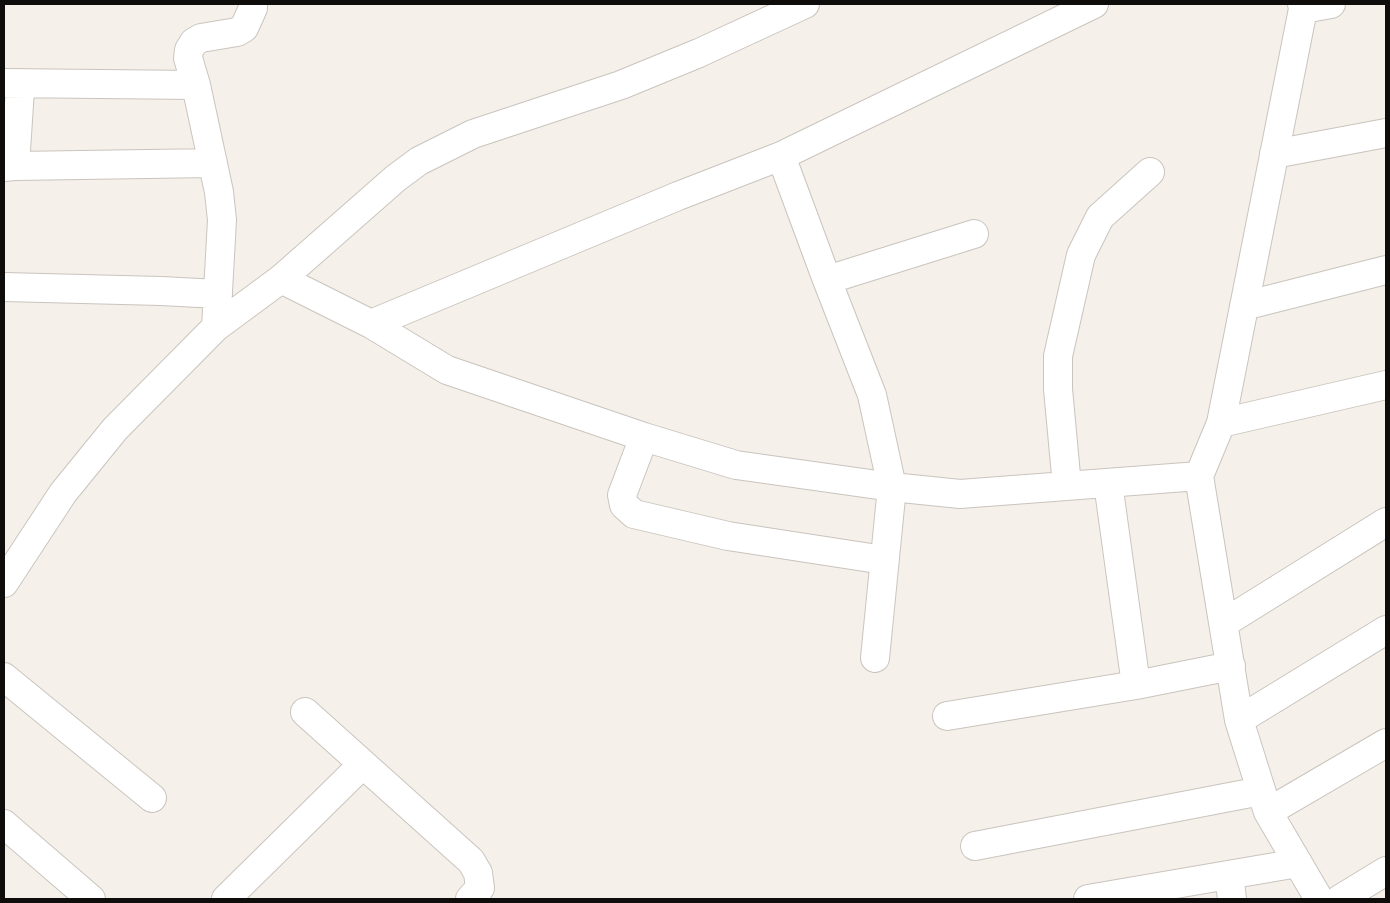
<!DOCTYPE html>
<html>
<head>
<meta charset="utf-8">
<style>
	body { margin:0 }
	#map { position:relative; width:1390px; height:903px; overflow:hidden; background:#f5f0e9; font-family:Jost,sans-serif }
	canvas { display:block }
	.frame { position:absolute; inset:0; border:5px solid #0f0d0b; pointer-events:none }
</style>
</head>
<body>
<div id="map">
<canvas width="1390" height="903"></canvas>
<div class="frame"></div>
</div>
<script>
const c = document.querySelector('canvas').getContext('2d');
c.lineJoin = 'round';
const toPath = rows => new Path2D(rows.map(r => 'M' + r).join(''));
function trace(path, color, width, dash) { c.strokeStyle = color; c.lineWidth = width; c.lineCap = dash ? 'butt' : 'round'; c.setLineDash(dash || []); c.stroke(path); }
const street = toPath([
	[1302,4,1303,9,1221,423,1199,476,1239,720,1268,812,1319,899],
	[1303,9,1331,4],
	[4,83,196,85],
	[1274,154,1386,133],
	[781,156,827,280,872,395,892,487,875,658],
	[15,166,20,89,22,83],
	[4,167,15,166,213,163],
	[281,279,396,178,419,161,473,134,621,85,699,53,805,4],
	[827,280,974,234],
	[4,287,161,291,218,294],
	[1244,306,1386,270],
	[371,324,678,196,781,156,1094,4],
	[216,327,222,220,219,192,196,85,188,58,189,50,194,42,201,38,237,32,244,28,253,8,253,4],
	[1221,423,1386,385],
	[644,437,622,495,624,505,634,514,728,536,884,560],
	[1108,483,1136,685],
	[1067,486,1058,389,1058,356,1081,255,1100,217,1150,172],
	[4,583,63,493,115,429,216,327,281,279,371,324,447,370,644,437,736,465,892,487,960,494,1199,476],
	[1224,623,1386,522],
	[4,677,152,798],
	[305,712,471,861,478,873,480,888,470,899],
	[947,716,1136,685,1231,666],
	[1239,720,1386,630],
	[1268,812,1386,743],
	[4,824,91,899],
	[975,846,1261,791],
	[1229,875,1232,899],
	[226,899,363,764],
	[1088,899,1298,863],
	[1340,899,1386,871]
]);
trace(street, '#cac4be', 30);
trace(street, '#fff', 28);
</script>
</body>
</html>
